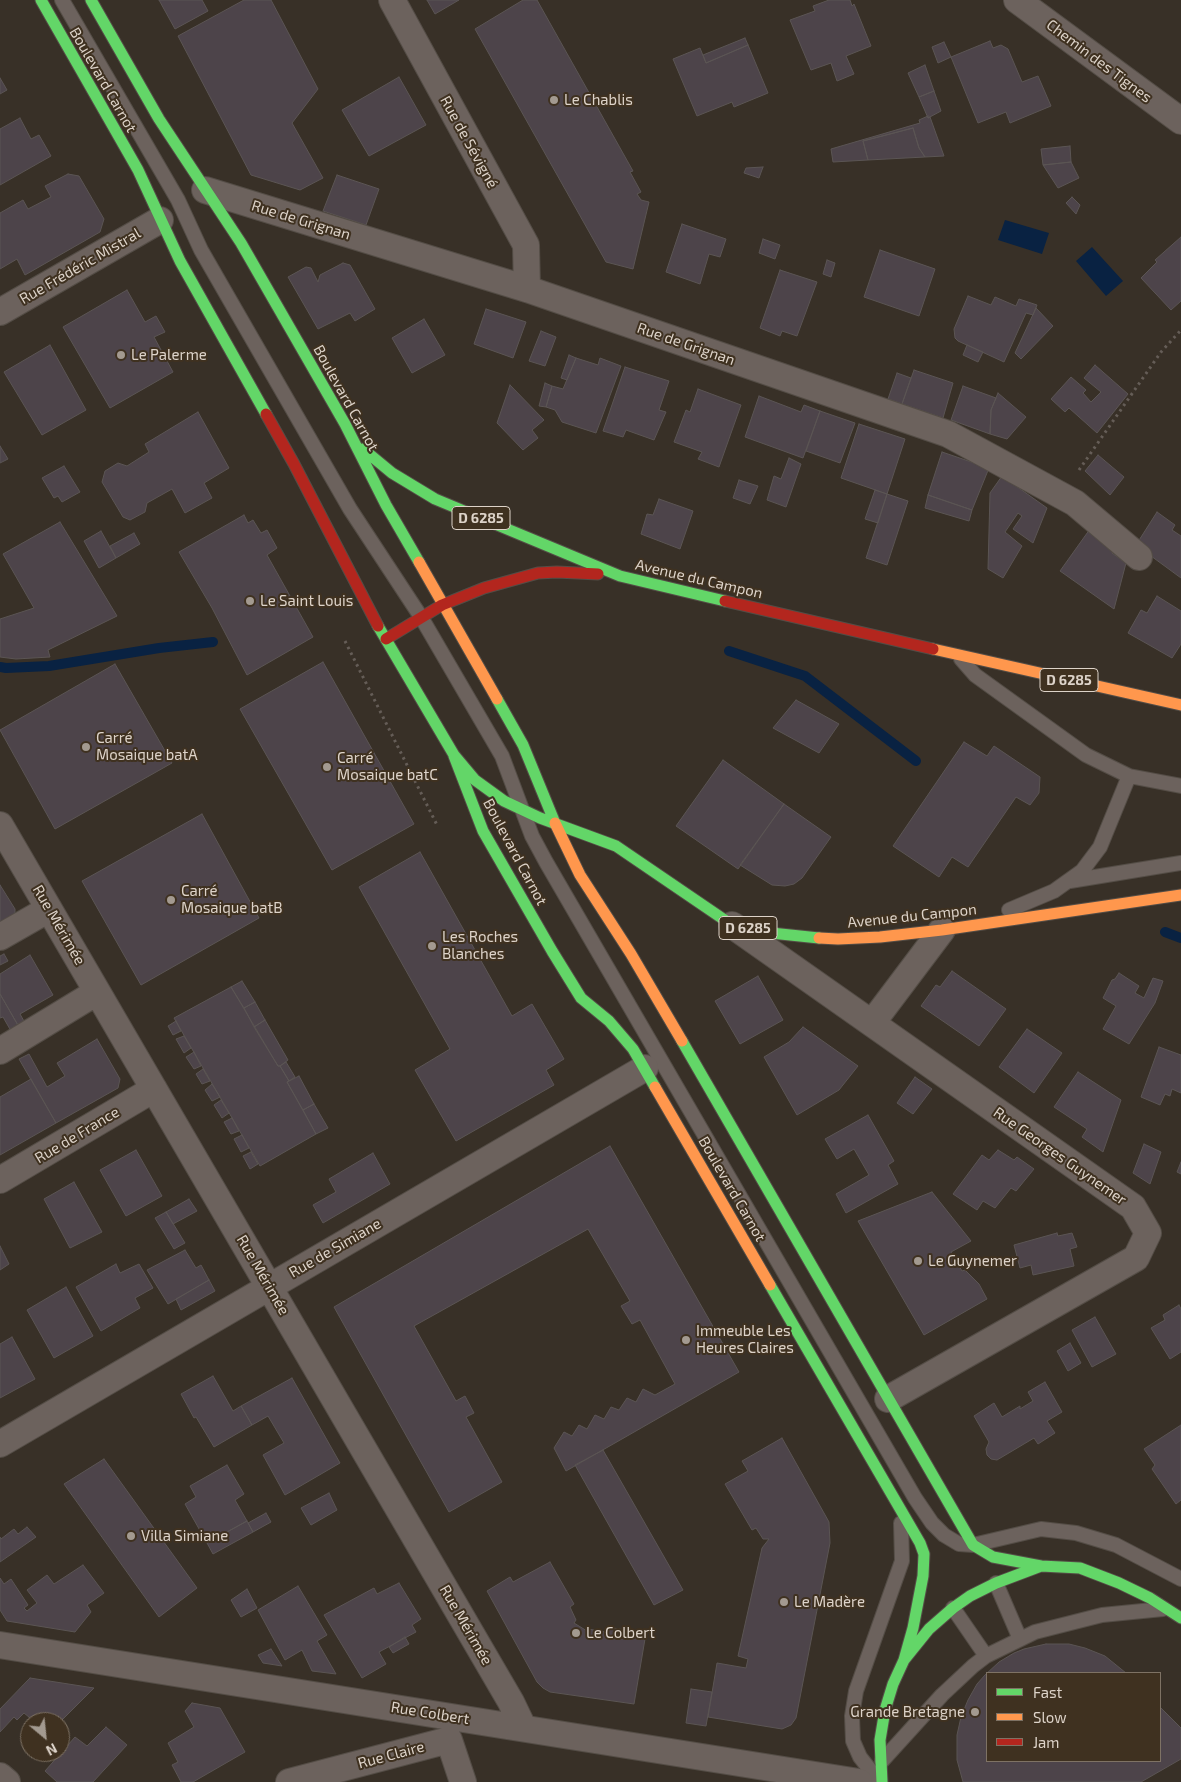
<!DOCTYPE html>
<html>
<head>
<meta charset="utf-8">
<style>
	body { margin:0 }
	#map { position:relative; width:1181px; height:1782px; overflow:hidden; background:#383027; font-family:"Exo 2",sans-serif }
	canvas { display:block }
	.legend { position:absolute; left:986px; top:1672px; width:175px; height:90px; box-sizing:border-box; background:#3f3120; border:1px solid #7e7264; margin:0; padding:6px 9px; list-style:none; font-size:15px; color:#ddd3c9 }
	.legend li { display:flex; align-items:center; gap:10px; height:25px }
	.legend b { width:25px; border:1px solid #7e7264 }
	.north { position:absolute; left:20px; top:1712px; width:50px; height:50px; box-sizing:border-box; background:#3f3120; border:1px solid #7e7264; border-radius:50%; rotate:152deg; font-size:14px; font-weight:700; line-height:20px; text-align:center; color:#ddd3c9 }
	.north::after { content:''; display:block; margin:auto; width:18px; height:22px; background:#a39a90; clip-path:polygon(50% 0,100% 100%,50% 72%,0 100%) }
</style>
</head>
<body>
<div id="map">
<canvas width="1181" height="1782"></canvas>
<ul class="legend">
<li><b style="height:6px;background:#63d668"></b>Fast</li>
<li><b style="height:6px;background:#ff974d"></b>Slow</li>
<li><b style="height:6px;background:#b3261e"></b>Jam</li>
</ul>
<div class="north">N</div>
</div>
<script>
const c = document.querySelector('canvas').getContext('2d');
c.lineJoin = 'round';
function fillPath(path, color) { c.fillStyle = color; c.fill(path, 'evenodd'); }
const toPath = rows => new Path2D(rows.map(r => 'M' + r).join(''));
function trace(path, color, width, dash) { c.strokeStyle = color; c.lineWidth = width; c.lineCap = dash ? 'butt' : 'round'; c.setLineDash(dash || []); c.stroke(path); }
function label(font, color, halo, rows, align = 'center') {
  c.font = font + ' "Exo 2",sans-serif'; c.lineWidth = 4; c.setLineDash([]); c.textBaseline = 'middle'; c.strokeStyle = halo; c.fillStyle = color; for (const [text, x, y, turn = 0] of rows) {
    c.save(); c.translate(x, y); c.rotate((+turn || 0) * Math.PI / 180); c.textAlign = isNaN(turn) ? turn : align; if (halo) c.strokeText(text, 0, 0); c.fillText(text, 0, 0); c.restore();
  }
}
const water = toPath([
	[1005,220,1049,233,1042,254,998,240],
	[1092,247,1123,281,1106,296,1076,261]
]);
const stream = toPath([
	[729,651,805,676,916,761],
	[0,667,6,668,49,666,159,648,213,642],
	[1165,932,1181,938]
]);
const building = toPath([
	[159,0,202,0,208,11,175,29,159,0],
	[244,0,271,0,318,89,292,123,323,178,300,190,251,175,178,36,244,0],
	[427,0,459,0,435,14,427,0],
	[523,0,537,0,633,171,630,172,641,192,637,194,641,200,649,202,633,269,606,262,475,29,523,0],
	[829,0,850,0,852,6,854,4,871,46,846,56,854,74,837,81,831,63,811,70,790,20,815,11,813,6,829,0],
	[745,38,748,45,706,63,703,55,745,38],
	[990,41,993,48,1001,45,1008,49,1022,82,1038,76,1051,106,1010,123,1006,112,978,123,951,57,990,41],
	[944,42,951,57,938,63,932,47,944,42],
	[748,45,768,93,734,107,732,102,697,116,673,59,700,48,706,63,748,45],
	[925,65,934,91,919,97,908,73,925,65],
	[399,77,426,125,369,156,342,110,399,77],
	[0,78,7,90,0,94,0,78],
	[934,91,941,111,928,118,919,97,934,91],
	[928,116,928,118,930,117,944,156,925,157,919,148,913,128,863,141,868,160,833,162,831,149,920,123,919,120,928,116],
	[20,118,31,139,39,135,51,156,0,185,0,129,20,118],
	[913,128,919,148,925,157,868,160,863,141,913,128],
	[1070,146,1071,162,1043,165,1041,149,1070,146],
	[1071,162,1079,178,1058,188,1043,165,1071,162],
	[763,167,759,178,744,173,746,168,763,167],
	[68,174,79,176,104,219,100,232,25,275,17,259,0,269,0,213,23,200,28,209,51,197,45,186,68,174],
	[337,175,379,189,366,225,323,211,337,175],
	[1072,197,1080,205,1076,214,1066,203,1072,197],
	[682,224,726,239,720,257,709,254,700,284,666,272,682,224],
	[1181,237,1181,301,1171,310,1141,278,1157,262,1155,260,1181,237],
	[763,239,780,245,775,259,759,253,763,239],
	[880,250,935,269,919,316,864,297,880,250],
	[827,260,835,263,831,277,823,274,827,260],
	[343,263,350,265,375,309,355,321,350,313,318,329,288,277,306,267,311,268,318,282,320,275,343,263],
	[780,270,817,282,797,336,782,331,780,336,760,328,780,270],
	[127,290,145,322,156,316,165,332,154,337,173,372,110,408,63,327,127,290],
	[968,296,991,305,995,297,1016,306,1019,299,1037,305,1033,315,1026,313,1004,362,958,341,955,338,954,329,968,296],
	[1036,308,1053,326,1021,359,1015,353,1036,308],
	[486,309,526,322,513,358,474,344,486,309],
	[424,319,445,355,412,373,392,338,424,319],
	[541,331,556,337,545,366,529,361,541,331],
	[50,345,86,410,42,435,4,372,50,345],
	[967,345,983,352,978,362,963,355,967,345],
	[569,355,576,358,567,380,561,378,569,355],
	[576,358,598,365,600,358,621,366,596,433,562,422,555,410,546,407,552,386,563,389,576,358],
	[1095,365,1128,394,1097,433,1069,408,1065,412,1051,399,1071,377,1086,390,1083,393,1091,402,1101,392,1084,378,1095,365],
	[625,367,669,381,659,410,666,412,654,440,626,430,623,437,603,431,625,367],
	[914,370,953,383,943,418,902,404,914,370],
	[897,373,911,378,902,404,888,399,897,373],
	[545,383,552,386,546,407,539,406,545,383],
	[510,385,544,420,532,430,538,438,523,450,497,423,510,385],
	[963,386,996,398,991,410,990,434,951,420,963,386],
	[698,389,741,405,719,467,698,459,702,452,674,442,686,410,690,412,698,389],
	[998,393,1026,417,1007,439,990,434,991,410,998,393],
	[759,396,801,412,804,405,820,411,803,458,745,437,759,396],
	[820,411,855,423,840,463,806,451,820,411],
	[198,412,229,468,204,483,212,498,185,513,172,489,147,503,145,512,130,520,123,517,102,482,105,471,118,463,127,466,149,452,145,444,198,412],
	[859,424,905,439,887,494,841,478,859,424],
	[0,446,8,459,0,463,0,446],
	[942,452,989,468,972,510,928,495,942,452],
	[1098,455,1124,477,1110,495,1085,471,1098,455],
	[789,458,801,464,786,507,767,500,774,476,781,479,789,458],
	[64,466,80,492,62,502,58,496,54,498,42,478,64,466],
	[1002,476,1047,508,1033,543,1013,529,1022,516,1018,513,1005,532,1022,546,1003,578,988,569,990,493,1002,476],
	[739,480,758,486,750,504,733,498,739,480],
	[875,490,887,494,878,523,865,519,875,490],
	[887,494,908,501,887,565,866,558,887,494],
	[928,495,972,510,969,521,925,508,928,495],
	[659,499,693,511,680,549,641,534,647,514,653,515,659,499],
	[1157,512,1175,525,1172,530,1181,536,1181,578,1136,545,1157,512],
	[244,515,248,523,253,520,261,533,267,530,277,548,267,555,313,637,247,675,212,608,179,552,244,515],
	[60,522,117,616,48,650,50,657,16,659,0,657,0,619,34,608,3,554,60,522],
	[1090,529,1115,547,1112,553,1126,563,1114,609,1060,571,1090,529],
	[101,531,116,558,99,568,84,541,101,531],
	[134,533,140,544,116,558,110,546,134,533],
	[1157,596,1181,611,1181,644,1172,658,1128,633,1141,610,1147,613,1157,596],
	[323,662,414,824,332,870,240,709,323,662],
	[115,664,172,763,55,829,0,730,115,664],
	[796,700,839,724,819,753,773,728,796,700],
	[964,742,987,756,994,746,1040,777,1039,793,1030,805,1016,797,968,867,952,857,939,877,893,846,964,742],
	[723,760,784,804,738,869,676,826,723,760],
	[784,804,831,837,802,878,794,884,785,886,772,885,740,865,784,804],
	[202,814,259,918,141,985,82,881,202,814],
	[420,852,512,1016,532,1004,564,1059,546,1070,554,1085,456,1141,415,1070,450,1049,359,887,420,852],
	[0,885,15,909,15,917,0,925,0,885],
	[4,954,8,961,0,965,0,956,4,954],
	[30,955,53,995,20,1014,25,1023,19,1027,0,994,0,974,30,955],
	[952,971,1006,1009,979,1046,921,1006,936,985,940,987,952,971],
	[1119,973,1139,986,1135,993,1144,998,1153,978,1163,981,1155,1003,1129,1044,1103,1029,1116,1006,1103,998,1112,980,1115,979,1119,973],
	[758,976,783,1020,740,1044,715,1001,758,976],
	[242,981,255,1002,244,1008,231,987,242,981],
	[231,987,278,1066,280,1066,289,1081,287,1082,316,1134,260,1166,174,1018,231,987],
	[0,994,19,1027,11,1031,3,1017,0,1018,0,994],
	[255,1002,265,1020,254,1027,244,1008,255,1002],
	[265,1020,288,1060,280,1066,278,1066,254,1027,265,1020],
	[176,1021,181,1031,173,1035,168,1026,176,1021],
	[803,1027,858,1066,839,1090,797,1115,764,1057,789,1042,803,1027],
	[1027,1029,1062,1053,1034,1093,999,1067,1027,1029],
	[184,1036,191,1048,184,1053,176,1039,184,1036],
	[97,1039,120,1079,118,1088,56,1123,19,1059,29,1054,47,1087,65,1076,57,1063,97,1039],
	[1159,1047,1181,1055,1181,1093,1172,1089,1170,1096,1165,1094,1160,1105,1141,1097,1159,1047],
	[194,1052,201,1066,194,1069,186,1057,194,1052],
	[286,1062,295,1077,289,1081,280,1066,286,1062],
	[203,1069,210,1081,202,1084,196,1074,203,1069],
	[1078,1072,1121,1100,1103,1152,1082,1137,1087,1129,1054,1107,1078,1072],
	[299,1076,314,1104,303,1110,287,1082,299,1076],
	[915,1077,932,1089,913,1114,897,1103,915,1077],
	[31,1079,56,1123,0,1155,0,1097,31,1079],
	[212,1084,220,1097,212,1101,205,1090,212,1084],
	[221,1100,229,1113,222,1118,214,1105,221,1100],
	[314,1104,328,1128,316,1134,303,1110,314,1104],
	[868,1115,894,1161,888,1165,898,1184,846,1213,836,1194,869,1175,854,1149,837,1159,825,1139,868,1115],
	[232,1118,239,1131,231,1134,224,1122,232,1118],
	[242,1135,249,1148,241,1152,234,1139,242,1135],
	[1144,1144,1161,1152,1150,1184,1133,1173,1144,1144],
	[610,1146,739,1372,566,1471,554,1448,564,1432,572,1436,579,1425,587,1429,595,1415,604,1419,611,1407,619,1410,627,1398,636,1402,643,1389,655,1395,675,1384,640,1320,632,1324,621,1306,630,1301,588,1229,414,1326,456,1401,465,1396,474,1413,466,1417,502,1482,449,1512,334,1307,610,1146],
	[136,1150,162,1196,126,1216,100,1170,136,1150],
	[998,1150,1014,1160,1017,1157,1034,1169,1016,1191,1011,1188,995,1208,983,1201,977,1210,953,1194,982,1155,989,1160,998,1150],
	[251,1152,258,1164,250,1169,243,1156,251,1152],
	[373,1153,390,1184,323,1223,313,1205,336,1192,329,1179,373,1153],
	[1181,1162,1181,1174,1177,1172,1181,1162],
	[74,1182,102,1232,70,1248,44,1199,74,1182],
	[932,1192,971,1241,951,1252,962,1271,965,1270,979,1284,987,1299,924,1335,858,1221,932,1192],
	[189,1199,197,1211,173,1224,166,1212,189,1199],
	[166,1212,185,1243,174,1249,155,1218,166,1212],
	[1057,1233,1058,1236,1072,1233,1077,1247,1070,1249,1074,1266,1033,1275,1031,1265,1020,1268,1014,1245,1057,1233],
	[0,1246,9,1264,0,1270,0,1246],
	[185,1250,196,1268,201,1265,209,1280,168,1304,147,1270,185,1250],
	[116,1264,120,1273,139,1264,153,1288,135,1298,140,1308,101,1331,76,1287,116,1264],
	[209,1280,215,1291,181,1310,176,1299,209,1280],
	[66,1287,93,1336,54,1358,27,1310,66,1287],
	[1179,1305,1181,1309,1181,1352,1170,1359,1151,1328,1165,1320,1163,1315,1179,1305],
	[1095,1317,1116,1354,1092,1367,1072,1330,1095,1317],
	[12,1337,35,1379,0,1398,0,1344,12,1337],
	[1070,1343,1081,1363,1068,1371,1057,1351,1070,1343],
	[213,1376,233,1411,241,1406,252,1425,214,1447,196,1417,194,1418,181,1394,213,1376],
	[292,1378,340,1463,285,1495,263,1455,284,1443,268,1416,252,1425,241,1406,292,1378],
	[1045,1382,1062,1412,1047,1421,1055,1433,1038,1444,1034,1438,997,1460,991,1459,987,1455,986,1449,989,1442,974,1416,994,1403,1002,1417,1020,1406,1020,1409,1033,1401,1028,1392,1045,1382],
	[1181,1425,1181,1500,1176,1504,1152,1469,1155,1465,1144,1449,1181,1425],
	[782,1438,829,1522,830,1543,796,1718,791,1725,782,1729,708,1717,717,1663,746,1668,748,1659,738,1656,762,1548,769,1539,763,1539,756,1528,752,1530,725,1484,748,1471,742,1461,782,1438],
	[603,1450,683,1590,654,1605,575,1465,603,1450],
	[104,1459,197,1588,159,1617,64,1484,104,1459],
	[227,1465,244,1494,235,1500,247,1521,207,1543,185,1504,196,1497,190,1486,227,1465],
	[329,1493,337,1510,311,1525,301,1508,329,1493],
	[266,1513,271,1522,253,1532,248,1523,266,1513],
	[247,1521,253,1532,213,1554,207,1543,247,1521],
	[27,1527,36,1537,0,1562,0,1537,1,1539,14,1529,18,1534,27,1527],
	[550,1562,574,1604,570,1607,576,1620,574,1623,587,1631,588,1629,605,1632,606,1627,646,1633,634,1704,550,1692,543,1688,537,1682,487,1591,510,1577,513,1582,550,1562],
	[83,1565,104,1593,87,1605,91,1612,75,1632,7,1621,0,1610,0,1578,4,1584,11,1579,28,1605,24,1608,27,1611,37,1603,27,1590,47,1575,54,1584,83,1565],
	[399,1583,421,1619,412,1625,416,1632,379,1652,386,1664,362,1678,324,1615,374,1588,377,1594,399,1583],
	[298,1586,327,1635,317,1641,336,1674,312,1671,302,1650,285,1660,258,1610,298,1586],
	[247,1589,257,1608,241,1617,231,1600,247,1589],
	[405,1637,409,1644,393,1653,389,1647,405,1637],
	[1046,1644,1069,1644,1085,1648,1105,1656,1126,1673,987,1673,987,1761,1160,1761,1160,1707,1181,1728,1181,1759,1141,1782,963,1782,957,1760,957,1735,961,1717,968,1700,977,1684,985,1675,999,1662,1014,1653,1024,1649,1046,1644],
	[271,1649,282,1666,263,1663,258,1655,271,1649],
	[30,1678,94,1688,60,1722,50,1722,43,1715,35,1722,24,1713,17,1720,14,1717,0,1732,0,1709,30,1678],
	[691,1689,712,1692,706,1726,686,1723,691,1689],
	[192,1703,220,1708,245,1752,193,1782,181,1782,172,1765,178,1762,168,1743,194,1727,185,1711,192,1703],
	[106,1727,127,1745,93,1782,57,1782,45,1771,75,1737,87,1746,106,1727]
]);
const path = toPath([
	[1079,470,1161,352,1181,330],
	[345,641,437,825]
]);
const lane = toPath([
	[62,0,178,200,201,250,350,509,421,617,502,756,532,836,546,862,915,1498,932,1523,944,1535,959,1544,973,1545,1041,1529,1076,1533,1116,1545,1181,1579],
	[961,659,975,675,1086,755,1129,776,1181,786],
	[1070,881,1181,863],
	[1009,910,1054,891,1082,871,1100,847,1129,776],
	[996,1583,1020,1639],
	[953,1608,986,1656],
	[882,1761,942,1695,973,1666,986,1656,1035,1632,1102,1615,1163,1609],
	[878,1780,860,1757,853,1741,852,1716,856,1691,902,1561,901,1523]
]);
const street = toPath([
	[392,0,526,245,527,289],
	[1017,0,1181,121],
	[205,190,527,289,948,434,1075,503,1139,557],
	[0,312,160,220],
	[0,825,511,1702,523,1727],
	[732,925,1133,1207,1148,1233,1136,1258,888,1399],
	[0,937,49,909],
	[872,1023,942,930],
	[0,1051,97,992],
	[0,1180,154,1089],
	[0,1444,645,1068],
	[0,1645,859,1782],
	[449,1740,463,1782],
	[0,1776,7,1782],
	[289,1782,449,1740]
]);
const fast = toPath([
	[41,0,138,170,180,261,266,414],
	[91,0,159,119,241,243,345,424,386,505,419,562],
	[363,449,392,473,435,499,620,576,725,601],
	[378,626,454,755,475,780,504,801,540,818,616,846,732,925,771,933,819,938],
	[497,699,523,745,555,823],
	[454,756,483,831,552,951,581,998,609,1021,633,1049,655,1087],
	[682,1041,973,1545,993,1557,1041,1566],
	[770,1285,920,1543,924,1554,923,1576,913,1628,904,1660],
	[882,1782,880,1740,885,1710,893,1684,904,1660,929,1629,953,1608,970,1596,996,1583,1041,1566,1080,1568,1119,1583,1150,1598,1181,1618]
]);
const slow = toPath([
	[419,562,497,699],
	[933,649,1181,705],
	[555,823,580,875,631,954,682,1041],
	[819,938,838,939,880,937,942,930,1181,895],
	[655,1087,770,1285]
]);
const jam = toPath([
	[266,414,294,464,378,626],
	[725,601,933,649],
	[386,639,442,605,484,588,538,573,557,572,598,574]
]);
const markers = [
	[554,100,5,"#a39a90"],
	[121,355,5,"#a39a90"],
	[250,601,5,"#a39a90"],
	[86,747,5,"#a39a90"],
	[327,767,5,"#a39a90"],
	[171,900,5,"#a39a90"],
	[432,946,5,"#a39a90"],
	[918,1261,5,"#a39a90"],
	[686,1340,5,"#a39a90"],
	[131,1536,5,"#a39a90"],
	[784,1602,5,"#a39a90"],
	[576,1633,5,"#a39a90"],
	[975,1712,5,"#a39a90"]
];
const shields = [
	[481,518,58],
	[1069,680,58],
	[748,928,58]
];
const shieldNames = [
	["D 6285",481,518],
	["D 6285",1069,680],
	["D 6285",748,928]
];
const streetNames = [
	["Chemin des Tignes",1099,61,37],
	["Boulevard Carnot",103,80,60],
	["Rue de Sévigné",469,142,61],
	["Rue de Grignan",301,220,17],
	["Rue Frédéric Mistral",80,266,-30],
	["Rue de Grignan",686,344,19],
	["Boulevard Carnot",346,398,61],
	["Avenue du Campon",699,579,13],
	["Boulevard Carnot",515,852,62],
	["Avenue du Campon",912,916,-6],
	["Rue Mérimée",59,925,60],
	["Rue de France",77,1135,-31],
	["Rue Georges Guynemer",1060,1156,35],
	["Boulevard Carnot",732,1189,60],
	["Rue de Simiane",335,1248,-30],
	["Rue Mérimée",263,1275,60],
	["Rue Mérimée",466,1625,60],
	["Rue Colbert",430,1713,9],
	["Rue Claire",391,1755,-15]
];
const poiNames = [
	["Le Chablis",564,100],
	["Le Palerme",131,355],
	["Le Saint Louis",260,601],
	["Carré",96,738],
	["Mosaique batA",96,755],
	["Carré",337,758],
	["Mosaique batC",337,775],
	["Carré",181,891],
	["Mosaique batB",181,908],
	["Les Roches",442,937],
	["Blanches",442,954],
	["Le Guynemer",928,1261],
	["Immeuble Les",696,1331],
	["Heures Claires",696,1348],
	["Villa Simiane",141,1536],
	["Le Madère",794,1602],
	["Le Colbert",586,1633],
	["Grande Bretagne",965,1712,"right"]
];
fillPath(water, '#092242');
trace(stream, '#092242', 10);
fillPath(building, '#4d444a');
trace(building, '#5b5554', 1);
trace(lane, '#544d46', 16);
trace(street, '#544d46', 28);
trace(fast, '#544d46', 13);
trace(slow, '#544d46', 13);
trace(jam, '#544d46', 13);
trace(path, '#655d57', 3, [2.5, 4]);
trace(lane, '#6c625d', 14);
trace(street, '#6c625d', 26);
trace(fast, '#63d668', 11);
trace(slow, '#ff974d', 11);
trace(jam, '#b3261e', 11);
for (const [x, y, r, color] of markers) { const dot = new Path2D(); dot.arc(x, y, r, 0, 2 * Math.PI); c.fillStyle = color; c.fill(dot); trace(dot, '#3f3120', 2); }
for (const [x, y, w] of shields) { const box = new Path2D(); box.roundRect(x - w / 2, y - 11.5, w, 23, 4); c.fillStyle = '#3f3120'; c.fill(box); trace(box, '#ddd3c9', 1); }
label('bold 14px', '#ddd3c9', null, shieldNames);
label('15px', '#ddd3c9', '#3f3120', streetNames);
label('15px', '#ddd3c9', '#3f3120', poiNames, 'left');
</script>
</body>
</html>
